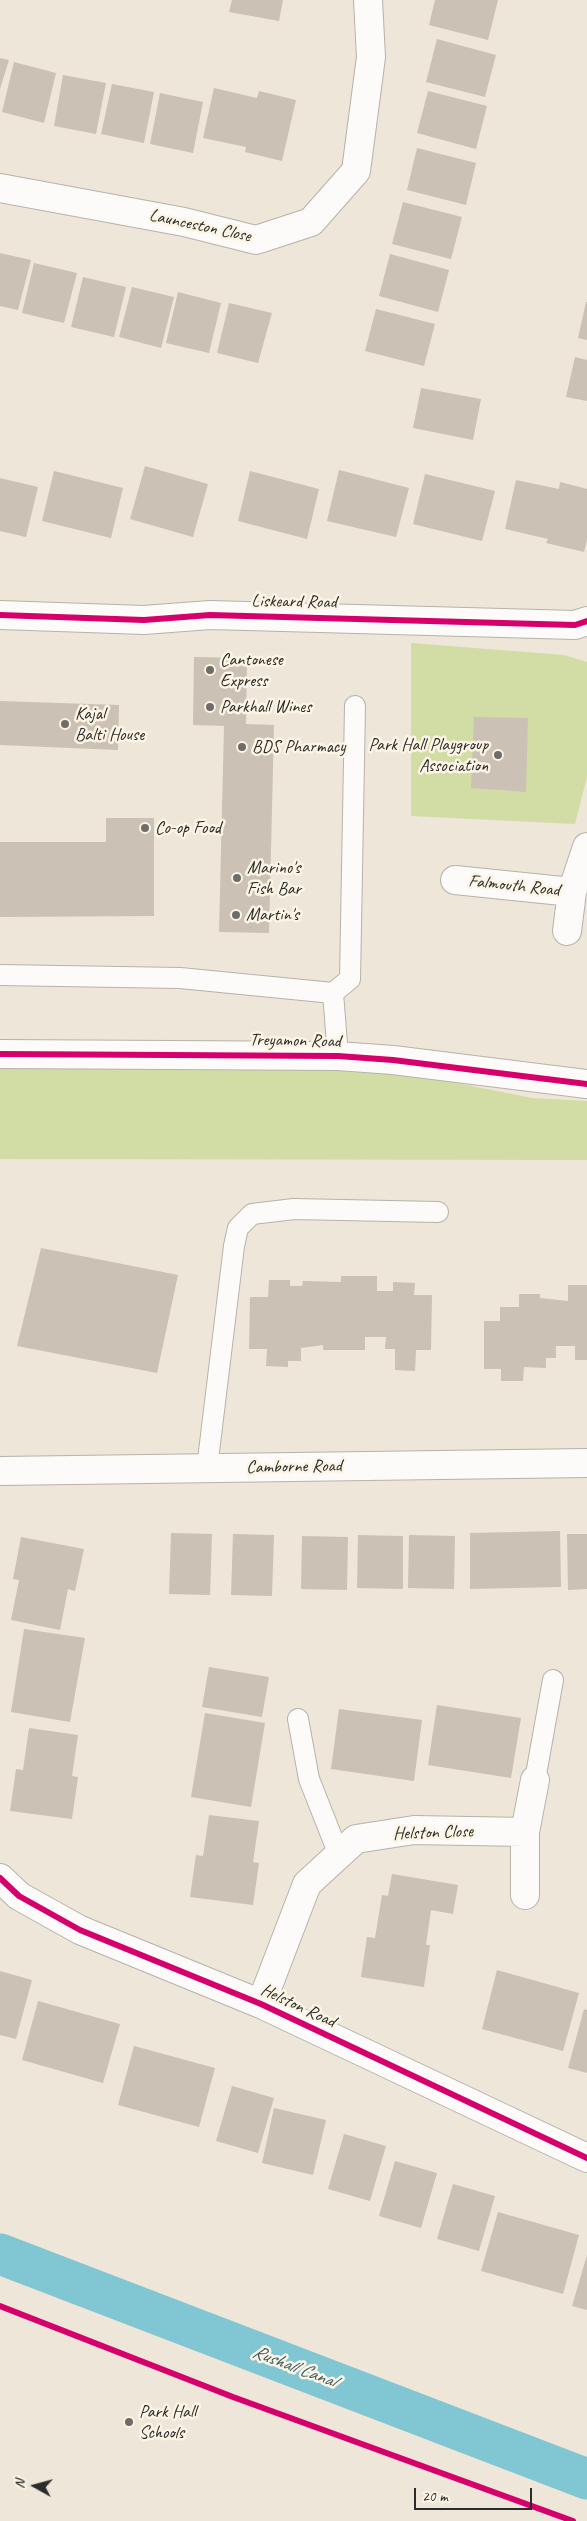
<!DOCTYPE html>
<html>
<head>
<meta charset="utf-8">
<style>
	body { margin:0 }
	#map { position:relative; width:587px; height:2521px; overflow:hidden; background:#ede6d9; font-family:Caveat,sans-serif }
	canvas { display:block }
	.north { position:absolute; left:10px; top:2461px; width:50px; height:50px; -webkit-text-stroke:4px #fcf5e5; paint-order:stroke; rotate:277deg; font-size:14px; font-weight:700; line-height:20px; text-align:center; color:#2b2b2b }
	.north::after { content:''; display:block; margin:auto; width:18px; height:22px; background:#2b2b2b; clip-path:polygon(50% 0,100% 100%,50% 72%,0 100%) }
	.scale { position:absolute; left:414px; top:2488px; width:118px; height:22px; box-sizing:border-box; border:2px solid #2b2b2b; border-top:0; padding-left:6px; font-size:15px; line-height:18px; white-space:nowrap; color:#2b2b2b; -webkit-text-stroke:4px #fcf5e5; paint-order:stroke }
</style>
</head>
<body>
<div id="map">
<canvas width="587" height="2521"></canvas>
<div class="north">N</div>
<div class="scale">20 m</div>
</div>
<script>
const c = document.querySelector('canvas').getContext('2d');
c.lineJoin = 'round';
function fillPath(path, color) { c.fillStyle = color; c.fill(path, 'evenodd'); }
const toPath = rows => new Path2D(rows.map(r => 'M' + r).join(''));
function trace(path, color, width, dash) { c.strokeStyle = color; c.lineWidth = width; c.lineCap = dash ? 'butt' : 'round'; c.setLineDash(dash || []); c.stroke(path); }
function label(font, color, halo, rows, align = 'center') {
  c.font = font + ' Caveat,sans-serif'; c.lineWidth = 5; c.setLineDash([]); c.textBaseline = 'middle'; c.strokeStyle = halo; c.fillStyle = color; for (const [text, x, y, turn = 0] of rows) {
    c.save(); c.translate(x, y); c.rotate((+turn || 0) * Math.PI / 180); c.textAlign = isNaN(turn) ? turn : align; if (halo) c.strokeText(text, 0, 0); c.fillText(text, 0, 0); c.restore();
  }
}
const green = toPath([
	[411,643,564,655,587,662,587,777,575,824,411,816],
	[0,1066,391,1070,532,1098,587,1101,587,1160,0,1159]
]);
const canal = toPath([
	[0,2254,587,2479]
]);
const building = toPath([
	[232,0,283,0,279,21,229,12],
	[435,0,498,0,488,40,429,25],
	[437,39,496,55,485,97,426,82],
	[0,58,9,60,0,89],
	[14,62,56,73,44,123,2,112],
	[63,75,106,83,96,134,54,126],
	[112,84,154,92,144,143,101,134],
	[214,88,257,98,259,91,296,100,282,161,245,152,246,147,203,138],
	[428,91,487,106,476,149,417,133],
	[160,93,203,102,193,153,150,144],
	[417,148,476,163,466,205,407,190],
	[403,202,462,217,451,259,392,244],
	[0,253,31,260,18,310,0,306],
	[390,254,449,270,438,312,379,296],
	[34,263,77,273,64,323,22,313],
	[83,277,126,287,114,337,71,327],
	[132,287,174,297,161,348,119,337],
	[178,292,221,303,209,353,166,343],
	[586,302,587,302,587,340,578,338],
	[229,303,272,313,258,363,217,353],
	[376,309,435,324,424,366,365,351],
	[575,357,587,360,587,401,566,397],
	[421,388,481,399,473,440,413,428],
	[145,466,208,484,193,537,130,519],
	[339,470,409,488,396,537,327,521],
	[54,471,123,488,111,538,42,521],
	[250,471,319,489,307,539,238,521],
	[425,474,495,491,482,541,413,524],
	[0,478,38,487,26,537,0,531],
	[516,480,559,489,560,482,587,489,587,540,584,552,546,543,548,539,505,529],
	[194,657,247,658,246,724,274,725,269,933,219,932,224,726,193,725],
	[0,701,119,705,118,750,0,745],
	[474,717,528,718,526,792,471,788],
	[106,818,154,818,154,916,0,917,0,842,106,842],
	[41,1248,178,1275,157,1373,17,1346],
	[341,1276,377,1276,377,1291,393,1291,393,1282,415,1283,414,1295,432,1295,431,1350,416,1350,415,1371,395,1370,395,1349,385,1349,386,1337,365,1337,365,1350,323,1350,323,1345,301,1348,301,1361,288,1361,288,1367,266,1366,267,1349,249,1349,250,1297,268,1297,269,1280,290,1280,290,1286,302,1286,303,1281,341,1282],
	[568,1285,587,1285,587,1360,575,1360,575,1346,556,1346,556,1358,546,1358,546,1368,524,1367,523,1381,501,1381,501,1369,484,1369,484,1321,500,1321,500,1307,519,1307,519,1294,540,1294,540,1298,568,1301],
	[560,1531,561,1587,470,1589,470,1533],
	[171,1533,212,1534,210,1595,169,1594],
	[233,1534,274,1535,272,1596,231,1595],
	[567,1534,587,1534,587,1589,568,1590],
	[358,1535,403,1536,403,1589,357,1588],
	[409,1535,455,1536,454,1589,408,1588],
	[302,1536,348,1537,347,1590,301,1589],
	[21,1537,84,1549,75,1591,68,1589,60,1630,11,1620,19,1580,13,1579],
	[24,1629,85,1638,70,1722,11,1712],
	[209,1667,269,1677,262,1717,202,1707],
	[437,1705,521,1718,511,1778,428,1765],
	[339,1709,422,1720,414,1781,331,1769],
	[205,1713,265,1723,251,1807,191,1797],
	[29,1728,78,1735,72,1776,78,1777,72,1819,10,1811,16,1769,23,1770],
	[209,1815,259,1821,253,1862,259,1863,253,1905,190,1897,196,1855,203,1856],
	[392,1874,458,1885,453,1914,431,1910,426,1945,430,1945,424,1987,361,1977,367,1937,375,1938,382,1895,388,1896],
	[497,1970,579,1993,563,2051,482,2029],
	[0,1971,32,1980,16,2039,0,2035],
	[38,2001,120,2024,103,2083,22,2060],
	[584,2009,587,2010,587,2073,568,2068],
	[134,2046,215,2068,199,2127,118,2105],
	[232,2086,274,2098,258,2153,216,2141],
	[274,2108,326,2120,313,2175,262,2163],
	[344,2134,386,2146,370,2201,328,2189],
	[395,2161,437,2173,421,2228,379,2216],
	[453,2184,495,2196,479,2251,437,2239],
	[498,2212,579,2235,563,2294,481,2271],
	[587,2255,587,2310,572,2306]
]);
const lane = toPath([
	[0,975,180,978,333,993,338,1056],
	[333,993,350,979,355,706],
	[207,1468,234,1246,238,1228,252,1214,294,1209,438,1212],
	[298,1719,309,1779,339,1855],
	[535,1780,553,1680]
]);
const street = toPath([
	[0,188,184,222,256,240,311,222,356,171,371,57,368,0],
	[0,615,144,620,210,615,575,625,587,621],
	[455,880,572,892],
	[567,931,572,892,587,847],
	[0,1054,338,1056,393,1060,587,1084],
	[0,1471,587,1463],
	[0,1878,19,1896,80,1930,261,2004,587,2158],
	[525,1895,525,1832,535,1780],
	[261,2004,307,1884,356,1839,414,1830,525,1832]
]);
const cycleway = toPath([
	[0,615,144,620,210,615,575,625,587,621],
	[0,1054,338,1056,393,1060,587,1084],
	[0,1878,19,1896,80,1930,261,2004,587,2158],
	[0,2306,233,2397,573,2521]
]);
const markers = [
	[210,670,5,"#6f6c68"],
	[210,707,5,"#6f6c68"],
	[65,724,5,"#6f6c68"],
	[242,747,5,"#6f6c68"],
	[498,755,5,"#6f6c68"],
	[145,828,5,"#6f6c68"],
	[237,878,5,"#6f6c68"],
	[236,915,5,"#6f6c68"],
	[129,2422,5,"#6f6c68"]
];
const streetNames = [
	["Launceston Close",200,226,12],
	["Liskeard Road",294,602,1],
	["Falmouth Road",514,886,6],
	["Treyamon Road",295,1041,1],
	["Camborne Road",294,1467,-1],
	["Helston Close",433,1833,-2],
	["Helston Road",298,2006,25]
];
const poiNames = [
	["Cantonese",220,660],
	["Express",220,681],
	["Parkhall Wines",220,707],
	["Kajal",75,714],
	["Balti House",75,735],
	["Park Hall Playgroup",488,745,"right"],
	["Association",488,766,"right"],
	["BDS Pharmacy",252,747],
	["Co-op Food",155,828],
	["Marino's",247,868],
	["Fish Bar",247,889],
	["Martin's",246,915],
	["Park Hall",139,2412],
	["Schools",139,2433]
];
const waterNames = [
	["Rushall Canal",294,2367,21]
];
fillPath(green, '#d2dda5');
trace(canal, '#80c6d3', 41);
fillPath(building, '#ccc1b5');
trace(lane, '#b7b2aa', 22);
trace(street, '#b7b2aa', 30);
trace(lane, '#fcfbf9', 20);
trace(street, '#fcfbf9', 28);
trace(cycleway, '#d6006c', 6);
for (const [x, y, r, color] of markers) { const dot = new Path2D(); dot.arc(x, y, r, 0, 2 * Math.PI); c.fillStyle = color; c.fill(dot); trace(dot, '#fcf5e5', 2); }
label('18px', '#2b2b2b', '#fcf5e5', streetNames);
label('18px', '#2b2b2b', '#fcf5e5', poiNames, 'left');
label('italic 19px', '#395c65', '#fcf5e5', waterNames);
</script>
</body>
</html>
